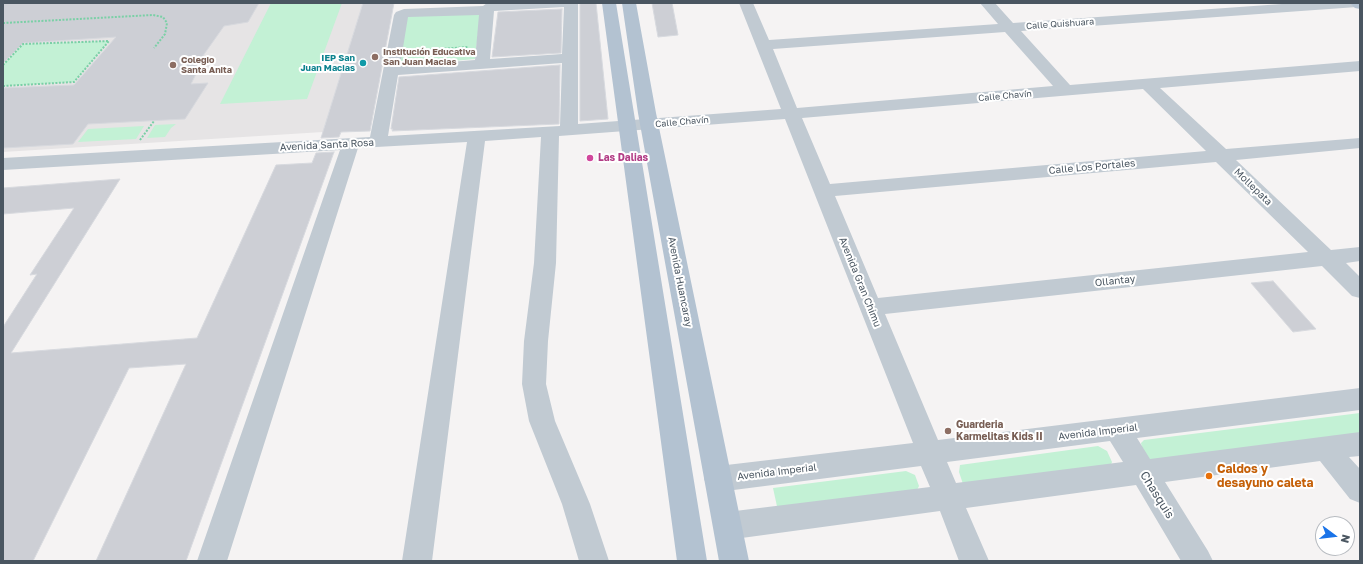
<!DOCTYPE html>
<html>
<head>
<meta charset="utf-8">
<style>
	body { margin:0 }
	#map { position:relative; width:1363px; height:564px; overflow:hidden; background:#f5f3f3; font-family:"Golos Text",sans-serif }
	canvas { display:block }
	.frame { position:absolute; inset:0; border:4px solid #4a5661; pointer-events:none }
	.north { position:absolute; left:1315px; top:516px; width:40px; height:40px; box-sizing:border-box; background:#fff; border:1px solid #b7bbc0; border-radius:50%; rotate:105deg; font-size:11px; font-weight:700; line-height:16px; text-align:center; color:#4a5661 }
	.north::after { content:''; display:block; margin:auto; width:14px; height:18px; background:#1a73e8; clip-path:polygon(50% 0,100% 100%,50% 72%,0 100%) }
</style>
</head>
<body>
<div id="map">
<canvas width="1363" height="564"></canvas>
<div class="frame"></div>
<div class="north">N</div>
</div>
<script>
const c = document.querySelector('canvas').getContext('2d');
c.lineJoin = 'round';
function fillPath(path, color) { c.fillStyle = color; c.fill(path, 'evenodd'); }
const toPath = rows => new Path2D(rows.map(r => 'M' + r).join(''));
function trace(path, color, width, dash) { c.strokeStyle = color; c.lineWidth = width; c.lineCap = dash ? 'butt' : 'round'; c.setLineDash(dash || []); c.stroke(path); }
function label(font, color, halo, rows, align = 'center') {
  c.font = font + ' "Golos Text",sans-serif'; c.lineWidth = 4; c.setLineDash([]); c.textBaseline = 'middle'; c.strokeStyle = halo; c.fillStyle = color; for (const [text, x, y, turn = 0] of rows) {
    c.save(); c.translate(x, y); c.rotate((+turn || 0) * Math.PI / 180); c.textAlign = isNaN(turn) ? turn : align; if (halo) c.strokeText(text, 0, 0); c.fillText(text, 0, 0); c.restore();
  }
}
const education = toPath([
	[3,3,363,3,323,132,3,152]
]);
const green = toPath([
	[271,3,342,3,307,99,220,104],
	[477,13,480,16,475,59,398,66,404,18,414,15],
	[109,41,74,82,3,86,3,65,23,44],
	[176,124,171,128,165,137,147,138,155,125],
	[144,126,136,139,78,142,88,129],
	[1360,413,1360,437,1148,460,1143,453,1141,443,1144,440],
	[1098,446,1107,451,1112,462,1109,470,963,484,959,472,960,465],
	[906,471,915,475,919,486,914,496,778,511,773,488]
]);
const building = toPath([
	[3,3,259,3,248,22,224,26,195,67,199,68,191,84,208,83,185,119,88,124,73,144,3,148,3,88,74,85,116,37,23,43,3,63,3,3],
	[363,3,394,3,370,131,341,132,339,137,321,138,363,3],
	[580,3,596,3,608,119,580,121,580,3],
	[652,3,672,3,678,35,658,37,652,3],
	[562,9,561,53,492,57,498,12,562,9],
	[560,65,559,124,392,131,393,129,391,129,399,77,560,65],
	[334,152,186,561,96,561,186,364,129,368,33,561,3,561,3,327,37,274,30,275,74,208,3,214,3,188,120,179,11,353,197,338,276,165,312,163,316,153,334,152],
	[1273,281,1316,329,1293,332,1251,283,1273,281]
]);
const path = toPath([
	[3,23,153,15,163,17,167,23,165,34,154,48],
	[413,51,468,47],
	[3,65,23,44,109,41],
	[3,86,74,82,109,41],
	[140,140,154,121]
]);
const minor = toPath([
	[487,3,578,3,578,124,781,109,739,3,753,3,769,40,998,24,980,3,995,3,1013,23,1296,3,1360,3,1360,7,1357,7,1021,31,1070,85,1360,61,1360,71,1160,88,1226,149,1360,138,1360,148,1236,160,1331,250,1360,247,1360,261,1346,263,1360,277,1360,298,1352,296,1322,266,885,314,938,440,1360,388,1360,410,1137,438,1150,459,1360,432,1360,456,1349,457,1360,469,1360,503,1350,499,1320,461,1165,482,1208,551,1213,561,1181,561,1136,485,966,508,989,561,959,561,940,511,727,540,717,536,713,526,717,516,727,512,930,487,921,466,718,492,708,488,704,479,708,470,718,466,913,443,785,119,559,136,556,263,548,341,546,384,555,421,590,504,609,561,579,561,562,504,529,421,522,384,524,341,534,263,541,137,485,141,432,561,402,561,467,142,358,148,227,561,197,561,340,150,3,170,3,158,370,137,394,15,396,12,404,9,483,6,487,3],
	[564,7,562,54,490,59,494,11,564,7],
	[479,15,475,60,400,66,408,17,479,15],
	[1005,32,1053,86,797,108,773,49,1005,32],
	[562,63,560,126,388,136,398,75,562,63],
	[1143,89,1206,151,830,184,802,118,1143,89],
	[1216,162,1308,252,878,298,835,196,1216,162],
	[1110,441,1123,462,956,483,947,462,1110,441]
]);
const major = toPath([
	[602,3,616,3,707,561,677,561,602,3],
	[622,3,636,3,656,113,749,561,719,561,638,113,622,3],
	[1350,3,1360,3,1360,9,1355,8,1350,3]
]);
const markers = [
	[375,57,4,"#8d6e63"],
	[363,63,4,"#0f9aa8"],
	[173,65,4,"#8d6e63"],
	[590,158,4,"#d1479c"],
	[948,431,4,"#8d6e63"],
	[1209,476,4,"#e8710a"]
];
const farStreetnames = [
	["Calle Quishuara",1060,24,-4],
	["Calle Chavín",1005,96,-5],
	["Calle Chavín",682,122,-5]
];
const farEducationnames = [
	["Institución Educativa",383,52],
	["San Juan Macias",383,62],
	["Colegio",181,60],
	["Santa Anita",181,70]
];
const farCulturenames = [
	["IEP San",355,58],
	["Juan Macias",355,68]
];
const streetNames = [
	["Avenida Santa Rosa",327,145,-3],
	["Calle Los Portales",1092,167,-5],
	["Mollepata",1253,187,44],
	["Ollantay",1115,281,-6],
	["Avenida Huancaray",680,282,79],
	["Avenida Gran Chimu",860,282,68],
	["Avenida Imperial",1098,432,-7],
	["Avenida Imperial",777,472,-7]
];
const hotelNames = [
	["Las Dalias",598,158]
];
const educationNames = [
	["Guarderia",956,425],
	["Karmelitas Kids II",956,437]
];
const nearFoodnames = [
	["Caldos y",1217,469],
	["desayuno caleta",1217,483]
];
const nearStreetnames = [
	["Chasquis",1157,495,58]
];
fillPath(education, '#e6e4e5');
fillPath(green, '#c3f1d5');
fillPath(building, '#cdcfd5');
trace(building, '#d7d9de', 1);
trace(path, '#7ad0a6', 2, [2, 1.5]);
fillPath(minor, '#c1cad2');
fillPath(major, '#b3c2d1');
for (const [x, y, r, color] of markers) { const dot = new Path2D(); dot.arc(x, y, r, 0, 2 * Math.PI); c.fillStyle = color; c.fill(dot); trace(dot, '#fff', 1.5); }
label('9px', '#4a5661', '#fff', farStreetnames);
label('bold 9px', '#785e54', '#fff', farEducationnames, 'left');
label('bold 9px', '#0d838f', '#fff', farCulturenames, 'right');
label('10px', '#4a5661', '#fff', streetNames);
label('bold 10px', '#b23c85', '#fff', hotelNames, 'left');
label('bold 10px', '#785e54', '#fff', educationNames, 'left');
label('bold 12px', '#c56008', '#fff', nearFoodnames, 'left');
label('12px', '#4a5661', '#fff', nearStreetnames);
</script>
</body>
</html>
